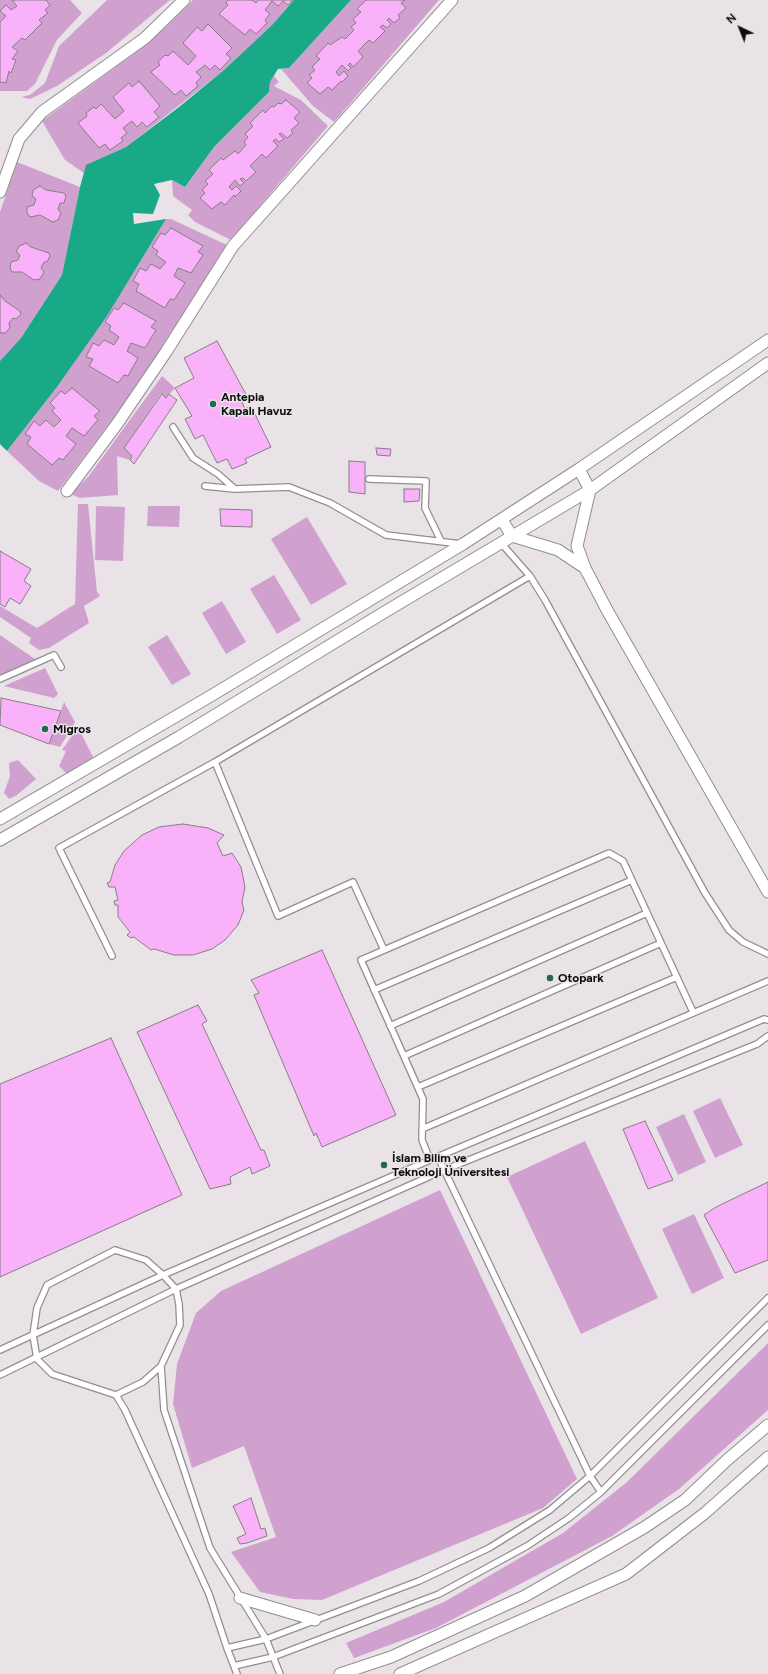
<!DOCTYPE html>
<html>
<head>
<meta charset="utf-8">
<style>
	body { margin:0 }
	#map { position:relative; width:768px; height:1674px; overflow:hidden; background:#e9e3e8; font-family:Figtree,sans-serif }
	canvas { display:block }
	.north { position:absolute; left:720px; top:8px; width:40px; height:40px; -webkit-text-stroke:3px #e9e3e8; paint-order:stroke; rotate:317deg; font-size:11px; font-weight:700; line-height:16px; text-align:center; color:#0d0b0d }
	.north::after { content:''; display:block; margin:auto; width:14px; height:18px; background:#0d0b0d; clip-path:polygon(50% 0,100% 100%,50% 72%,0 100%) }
</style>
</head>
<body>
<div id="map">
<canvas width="768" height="1674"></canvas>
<div class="north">N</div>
</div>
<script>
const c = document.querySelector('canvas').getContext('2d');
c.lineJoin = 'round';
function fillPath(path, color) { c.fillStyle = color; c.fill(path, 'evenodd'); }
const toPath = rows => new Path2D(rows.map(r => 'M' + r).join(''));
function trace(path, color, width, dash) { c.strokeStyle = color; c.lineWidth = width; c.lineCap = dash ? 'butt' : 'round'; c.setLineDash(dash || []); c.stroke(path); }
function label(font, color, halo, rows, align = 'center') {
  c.font = font + ' Figtree,sans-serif'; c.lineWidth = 3; c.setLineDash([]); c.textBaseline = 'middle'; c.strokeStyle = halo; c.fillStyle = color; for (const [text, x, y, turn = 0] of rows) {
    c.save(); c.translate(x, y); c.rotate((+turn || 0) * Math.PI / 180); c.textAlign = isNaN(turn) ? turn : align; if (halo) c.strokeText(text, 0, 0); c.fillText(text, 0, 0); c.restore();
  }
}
const green = toPath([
	[0,0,70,0,82,13,57,40,35,84,27,91,0,91],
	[107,0,170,0,106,53,57,86,30,99,21,97,30,95,45,83,59,46],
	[193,0,294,0,272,25,224,70,126,147,87,165,84,173,65,160,42,121,135,53,167,26],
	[351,0,439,0,334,122,313,106,281,69,289,68],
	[274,76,279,82,274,86,301,100,328,126,231,240,195,222,188,215,192,210,173,196,172,180,185,187,214,147,269,92,270,82],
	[17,162,80,187,62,275,21,338,0,361,0,212],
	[166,219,171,219,227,245,130,396,58,491,39,481,7,451,57,387,105,318],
	[162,376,175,388,166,398,161,394,124,448,132,456,130,460,117,456,118,495,80,498,70,494,88,477],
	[78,504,88,504,97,592,100,596,84,606,89,623,49,648,39,650,29,643,31,638,0,617,0,606,37,628,75,604],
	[96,506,125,507,123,561,95,560],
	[148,506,180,506,179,527,147,526],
	[307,517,347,584,311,605,271,539],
	[274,575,301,620,277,634,250,589],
	[222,601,246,642,226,654,202,613],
	[0,635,35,659,0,676],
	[167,635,191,674,172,685,148,647],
	[45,668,58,694,54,698,4,686],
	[64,702,75,722,60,747,49,744],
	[78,727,94,759,67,774,59,766,66,751,62,750],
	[18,760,36,779,17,795,9,799,4,793,10,776,9,763],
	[720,1098,743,1145,715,1158,693,1111],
	[684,1114,706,1162,678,1175,656,1127],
	[585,1141,658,1298,581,1334,507,1177],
	[440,1190,577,1479,543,1508,322,1600,293,1599,260,1592,231,1552,276,1537,244,1446,192,1468,173,1404,177,1364,196,1313,221,1291],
	[694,1214,724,1278,692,1294,662,1229],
	[768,1343,768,1410,679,1489,612,1536,436,1628,354,1658,346,1643,444,1602,563,1533,627,1482]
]);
const water = toPath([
	[294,0,351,0,289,68,278,69,270,82,269,92,214,147,185,187,172,180,154,184,160,195,153,214,133,213,134,224,166,219,107,316,57,387,7,451,0,444,0,361,21,338,62,275,80,187,86,165,126,147,179,107,224,70,272,25]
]);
const building = toPath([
	[12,0,46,0,50,5,45,10,48,13,39,20,42,23,25,40,22,38,12,47,18,51,12,59,16,60,11,73,9,71,6,83,0,82,0,22,6,16,0,11,6,5,11,10,17,6,12,0],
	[228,0,252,0,256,3,258,0,293,0,288,5,283,1,278,6,272,1,265,10,270,14,265,20,267,23,256,34,250,29,245,35,219,14,228,5,226,3,228,0],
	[366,0,405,0,401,3,406,8,398,15,400,18,394,23,389,18,387,20,391,24,387,28,383,25,380,27,385,31,373,43,369,40,358,51,363,57,353,67,350,63,348,65,351,68,348,71,342,65,336,72,339,76,344,71,348,76,342,82,341,81,332,90,328,87,320,94,307,83,312,78,309,75,315,70,312,67,320,59,316,56,328,43,330,45,342,37,345,39,354,30,351,27,356,23,353,19,361,12,357,9,366,0],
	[208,24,232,48,226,54,231,58,220,70,215,65,210,70,205,65,196,72,201,77,196,83,198,86,186,96,181,90,175,95,151,72,160,65,158,62,165,55,168,56,173,51,188,65,196,56,183,43,197,27,202,31,208,24],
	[139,81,160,106,154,112,159,117,147,127,142,122,137,127,132,121,123,128,127,133,121,138,123,141,110,150,105,144,99,148,78,123,87,116,86,113,94,107,96,109,101,104,115,119,124,111,113,97,129,83,132,87,139,81],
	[286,100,300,112,294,118,299,123,291,130,293,133,287,138,281,133,279,134,284,139,279,142,276,139,273,141,278,146,266,158,262,154,250,166,256,172,246,181,243,178,240,179,244,183,240,186,235,180,229,187,232,190,236,186,241,191,235,197,234,195,225,205,221,202,212,209,200,198,205,193,202,190,208,184,205,181,213,174,209,170,221,158,223,160,235,151,238,154,246,145,244,142,248,137,245,134,253,126,250,123,263,110,265,113,272,106,274,107,278,103,281,104,286,100],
	[40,186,46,190,64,193,66,196,64,203,60,203,58,209,61,213,58,220,53,222,40,215,30,217,27,213,27,207,34,205,36,199,32,196,33,190,40,186],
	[171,228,203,246,198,252,203,255,191,273,178,268,174,276,185,283,174,300,170,299,165,308,136,291,139,284,133,281,140,268,146,271,151,264,160,269,166,262,156,255,158,251,152,247,161,233,165,235,171,228],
	[26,243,31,247,49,253,50,256,47,262,44,262,41,268,44,272,40,279,34,280,22,272,12,272,10,268,11,262,18,260,20,255,16,252,19,246,26,243],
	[0,295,5,301,20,311,21,314,16,319,13,318,9,323,10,328,5,333,0,333,0,295],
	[124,303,156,321,151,327,156,330,145,348,131,343,127,351,138,358,128,376,124,375,118,383,89,366,93,359,86,357,93,343,99,346,104,340,114,345,119,337,109,330,111,326,105,322,114,308,118,310,124,303],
	[217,341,248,398,242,402,245,409,251,406,271,447,245,459,247,463,232,469,227,459,217,463,203,435,195,439,185,419,192,416,175,388,194,378,184,358,217,341],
	[72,388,100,411,94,416,98,420,84,436,72,428,66,436,76,444,63,460,59,458,52,465,27,444,31,437,25,434,34,421,40,426,46,420,54,427,61,420,52,411,55,408,50,403,61,391,65,394,72,388],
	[162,394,166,398,169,394,177,400,134,464,130,460,132,456,124,448,162,394],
	[376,448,391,449,390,456,377,455,376,448],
	[349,461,365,462,365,494,349,492,349,461],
	[404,489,420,489,419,501,404,502,404,489],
	[220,509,252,510,252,527,221,526,220,509],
	[0,551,31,569,24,581,31,586,20,604,10,598,5,607,0,604,0,551],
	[1,698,61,711,49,744,0,725,1,698],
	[183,824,208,828,224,835,217,843,223,856,232,853,241,867,245,887,242,902,244,910,238,925,225,940,212,949,193,955,174,955,154,949,151,950,134,937,131,938,127,935,130,932,118,917,118,905,115,905,114,901,118,900,115,887,109,887,107,883,110,882,115,865,124,851,142,835,159,827,183,824],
	[322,950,396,1115,322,1147,316,1133,314,1136,254,995,259,993,251,980,322,950],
	[198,1005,207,1021,202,1024,261,1150,264,1150,270,1166,252,1174,250,1167,230,1177,231,1184,210,1189,137,1032,198,1005],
	[111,1038,182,1195,0,1277,0,1084,111,1038],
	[645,1121,673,1180,648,1189,623,1129,645,1121],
	[768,1182,768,1260,735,1273,704,1215,716,1207,768,1182],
	[251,1498,261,1529,265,1528,267,1536,247,1543,240,1544,237,1538,246,1534,233,1506,251,1498]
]);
const service = toPath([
	[173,427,193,458,218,474,235,489,289,487,330,503,386,535,461,544],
	[369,479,426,481,425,508,441,541],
	[205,486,234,489],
	[501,543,530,576,545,600,705,893,729,930,743,942,768,954],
	[0,679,54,655,61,667],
	[215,762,278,916,353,882,384,950],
	[112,956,59,848,215,762,530,576],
	[374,990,632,880],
	[390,1026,647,913],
	[404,1056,661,943],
	[418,1087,677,977],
	[422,1129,768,981],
	[438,1157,590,1476,601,1492],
	[430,1160,422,1140,423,1099,361,960,609,853,623,861,693,1012],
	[115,1250,146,1260,163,1275,176,1289,179,1304,180,1325,161,1366,143,1382,116,1395,52,1374,37,1359,33,1335,37,1308,47,1285,115,1250],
	[0,1350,163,1275,430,1160,764,1019,768,1020],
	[161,1366,164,1410,210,1548,266,1639,280,1674],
	[0,1375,176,1289,444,1170,757,1044,768,1036],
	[116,1395,125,1410,209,1594,227,1648,237,1674],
	[227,1648,266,1639,419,1581,489,1548,550,1510,590,1476,768,1298],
	[234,1666,273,1657,439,1594,527,1546,569,1518,601,1492,768,1325]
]);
const minor = toPath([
	[0,192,19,139,42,112,145,38,184,0],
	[579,469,590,490,577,546,585,568,607,610,768,892],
	[67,491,117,424,166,352,233,246,452,0],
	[502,520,512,536,558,550,585,568],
	[0,819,209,697,463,544,579,469,768,340],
	[0,840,179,737,388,610,590,490,768,363],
	[240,1598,315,1620],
	[340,1674,391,1657,525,1596,645,1527,685,1500,727,1460,768,1425],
	[400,1674,626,1574,705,1513,768,1457]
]);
const markers = [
	[213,404,4,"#266552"],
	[45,729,4,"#266552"],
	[550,978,4,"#266552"],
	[384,1165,4,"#266552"]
];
const poiNames = [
	["Antepia",221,397],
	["Kapalı Havuz",221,411],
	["Migros",53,729],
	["Otopark",558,978],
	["İslam Bilim ve",392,1158],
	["Teknoloji Üniversitesi",392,1172]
];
fillPath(green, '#d0a1cf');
fillPath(water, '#1aa986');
fillPath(building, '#f9b1f9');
trace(building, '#857f84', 1);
trace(service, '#928d92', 8);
trace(minor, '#928d92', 13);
trace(service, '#fff', 5.5);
trace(minor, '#fff', 11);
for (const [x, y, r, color] of markers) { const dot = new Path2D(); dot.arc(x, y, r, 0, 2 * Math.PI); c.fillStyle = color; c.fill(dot); trace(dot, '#e9e3e8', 1.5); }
label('bold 12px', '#0d0b0d', '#e9e3e8', poiNames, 'left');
</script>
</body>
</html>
